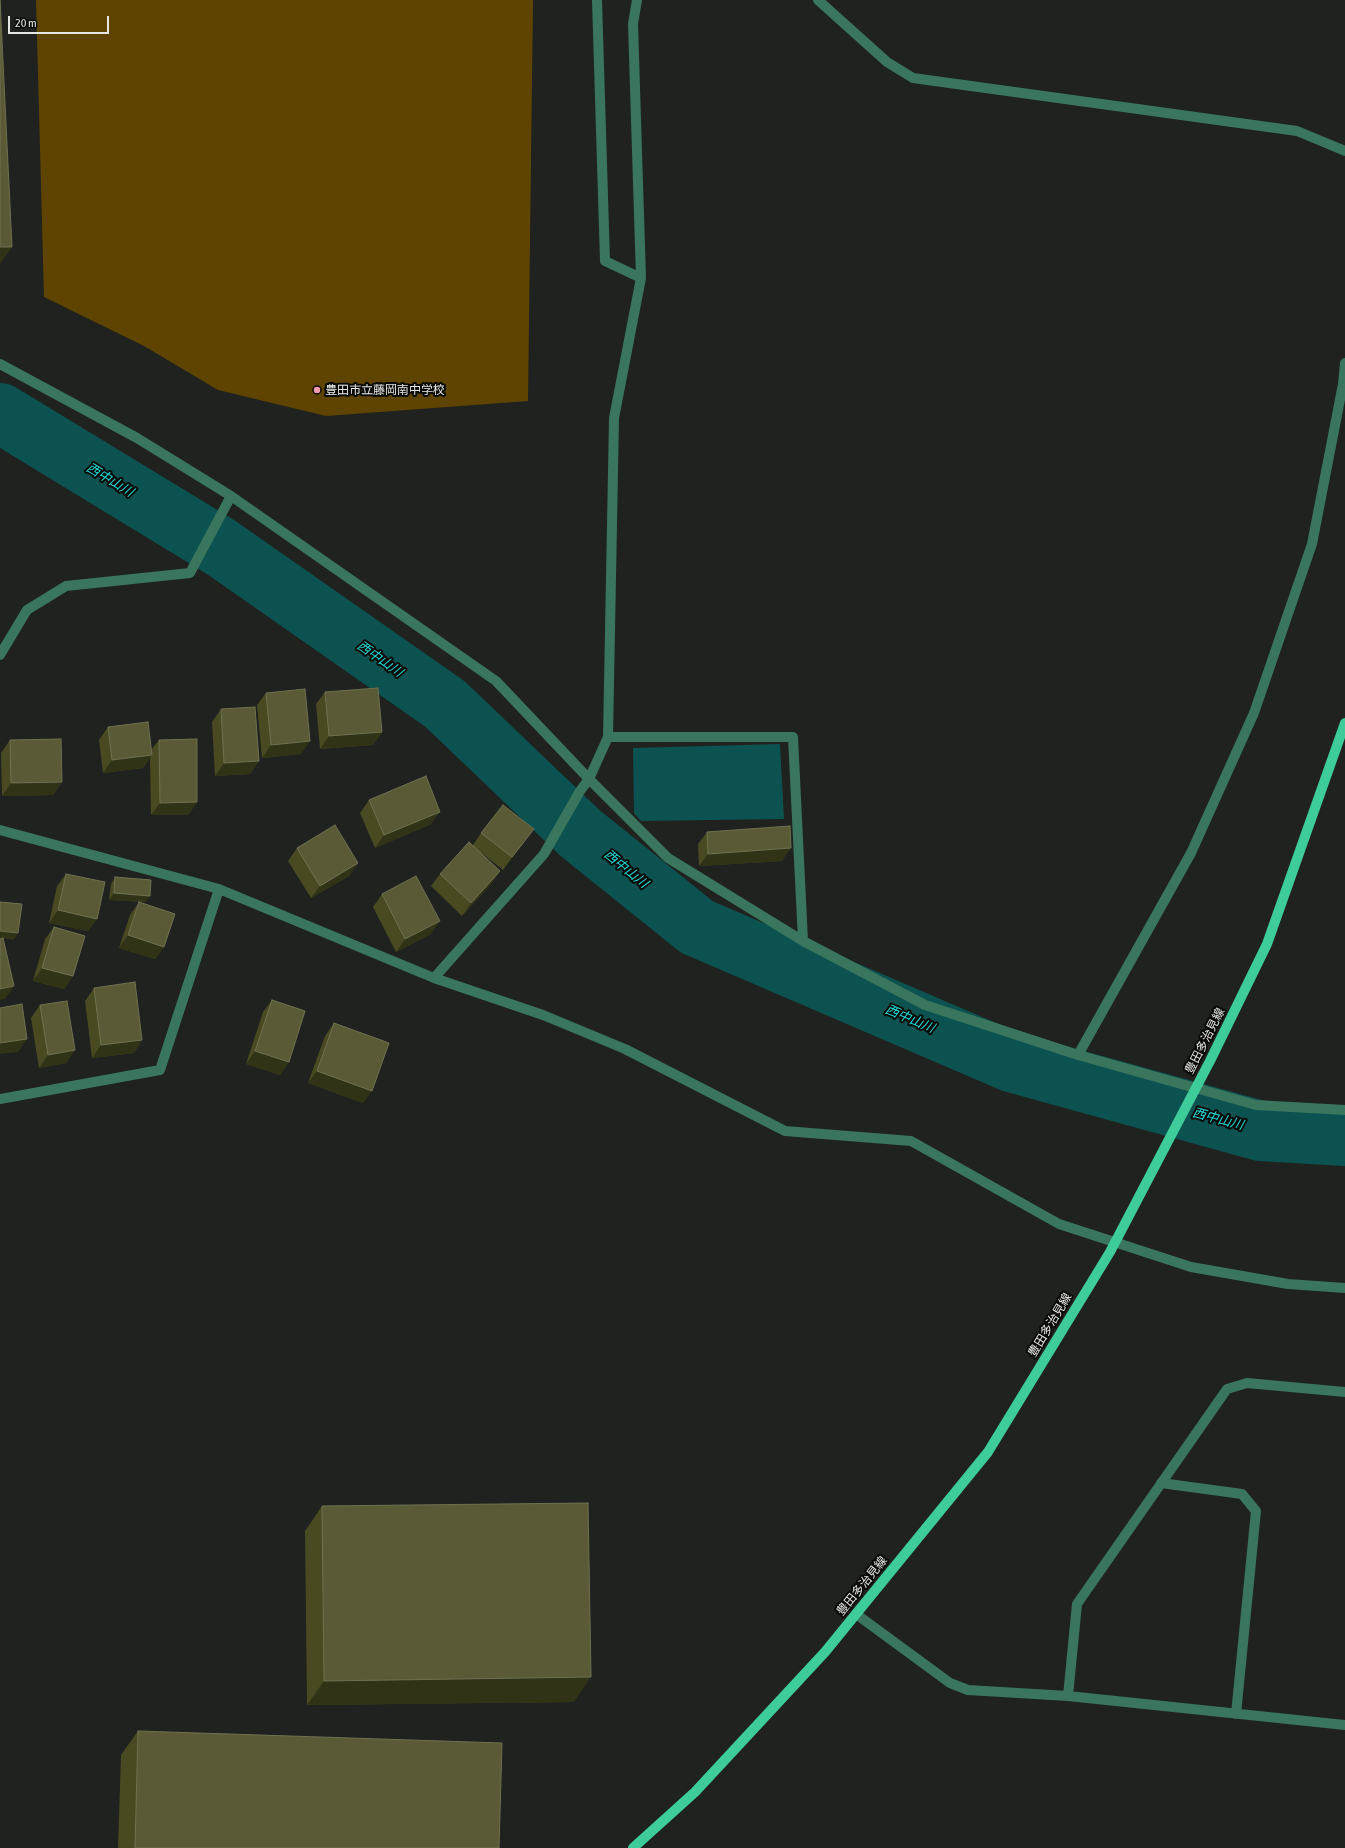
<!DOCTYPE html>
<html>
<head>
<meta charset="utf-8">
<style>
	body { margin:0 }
	#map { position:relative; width:1345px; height:1848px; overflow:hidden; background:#1f221e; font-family:"Asap Condensed",sans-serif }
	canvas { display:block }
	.scale { position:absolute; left:8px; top:16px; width:101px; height:18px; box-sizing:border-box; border:2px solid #e5e7e4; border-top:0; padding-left:5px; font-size:12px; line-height:14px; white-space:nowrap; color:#e5e7e4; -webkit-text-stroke:3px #0a0b09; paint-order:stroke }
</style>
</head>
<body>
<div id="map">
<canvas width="1345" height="1848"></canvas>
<div class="scale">20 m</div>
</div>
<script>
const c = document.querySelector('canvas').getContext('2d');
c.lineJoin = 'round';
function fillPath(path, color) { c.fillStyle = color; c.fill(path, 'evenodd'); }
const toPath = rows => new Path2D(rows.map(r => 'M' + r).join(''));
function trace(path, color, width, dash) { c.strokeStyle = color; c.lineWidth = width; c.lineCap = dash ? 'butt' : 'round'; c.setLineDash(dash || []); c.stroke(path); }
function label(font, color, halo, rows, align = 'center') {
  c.font = font + ' "Asap Condensed","Noto Sans JP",sans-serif'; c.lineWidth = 4; c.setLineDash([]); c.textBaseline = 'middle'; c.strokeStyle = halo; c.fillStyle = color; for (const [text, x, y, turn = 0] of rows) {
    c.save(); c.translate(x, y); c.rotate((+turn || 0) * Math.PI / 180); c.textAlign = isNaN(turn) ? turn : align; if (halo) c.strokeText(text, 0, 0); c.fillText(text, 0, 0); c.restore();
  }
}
const green = toPath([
	[36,0,533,0,528,401,326,416,218,390,144,346,44,297]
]);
const water = toPath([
	[780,744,784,819,641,821,634,813,633,748]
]);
const river = toPath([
	[0,413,222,548,445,704,580,833,697,927,1011,1062,1261,1131,1345,1136]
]);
const minor = toPath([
	[597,0,605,261,641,278],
	[818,0,887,62,913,78,1297,131,1345,151],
	[0,364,137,438,231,496,496,681,589,779,668,858,803,941,925,1005,1078,1055,1256,1105,1345,1110],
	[0,655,27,610,66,586,190,573,231,496],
	[608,737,793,737,803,941],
	[0,830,219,889,434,978,543,1015,625,1049,785,1131,911,1141,1059,1224,1191,1267,1288,1284,1345,1288],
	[434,978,544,854,580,791,589,779,608,737,614,418,641,278,633,24,637,0],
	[1078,1055,1191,853,1254,713,1312,544,1343,384,1345,363],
	[0,1099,160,1070,219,889],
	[1161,1483,1242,1494,1256,1511,1236,1714],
	[856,1614,950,1683,968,1690,1068,1696,1345,1725],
	[1068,1696,1077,1604,1227,1389,1247,1383,1345,1392]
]);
const major = toPath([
	[633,1848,695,1792,825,1652,988,1452,1110,1252,1210,1061,1267,944,1345,723]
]);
const wall = toPath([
	[325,692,382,732,373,745,320,749,316,704],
	[266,693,301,754,262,758,257,705],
	[221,709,259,761,250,774,215,776,212,722],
	[108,727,151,750,159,740,197,802,188,815,151,815,150,758,143,768,103,773,99,740],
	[10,740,62,782,53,795,2,796,1,753],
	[369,800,431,824,375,848,360,813],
	[707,832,782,861,699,866,698,844],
	[481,833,525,841,503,870,479,851,500,871,491,884,462,916,431,886,440,874,473,845],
	[297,848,358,863,349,876,311,898,288,861],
	[66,874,97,919,88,931,49,923,57,886],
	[115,877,150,896,145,902,109,900,111,884],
	[382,894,431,934,396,952,373,907],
	[139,902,164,947,155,959,119,948,130,915],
	[54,927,73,976,64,989,33,981,45,939],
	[94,988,142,1040,134,1053,92,1058,85,1001],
	[272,1000,289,1062,280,1075,246,1064,263,1012],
	[40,1005,75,1050,66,1063,39,1068,31,1018],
	[334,1023,363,1103,308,1083,325,1036],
	[322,1506,574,1702,307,1705,305,1531],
	[138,1731,499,1848,118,1848,121,1755]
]);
const shadedWall = toPath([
	[0,247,12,247,0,264],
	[382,732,373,745,320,749,329,736],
	[310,741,301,754,262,758,271,745],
	[152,755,143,768,103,773,112,760],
	[259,761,250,774,215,776,224,763],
	[62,782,53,795,2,796,11,783],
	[197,802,188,815,151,815,160,803],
	[440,812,431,824,375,848,384,835],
	[534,829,525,841,503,870,512,857],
	[791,848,782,861,699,866,708,854],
	[358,863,349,876,311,898,320,886],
	[500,871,491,884,462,916,471,903],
	[114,893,150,896,145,902,109,900],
	[58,910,97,919,88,931,49,923],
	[440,921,431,934,396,952,405,939],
	[0,931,18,933,14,940,0,938],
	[128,935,164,947,155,959,119,948],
	[42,968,73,976,64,989,33,981],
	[14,986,5,999,0,1000,0,989],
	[27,1039,18,1052,0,1054,0,1043],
	[142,1040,134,1053,92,1058,101,1045],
	[75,1050,66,1063,39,1068,48,1055],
	[255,1051,289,1062,280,1075,246,1064],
	[317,1071,372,1091,363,1103,308,1083],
	[591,1677,574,1702,307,1705,324,1681]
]);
const building = toPath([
	[0,0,12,247,0,247,0,0],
	[378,688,382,732,329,736,325,692,378,688],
	[305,689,310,741,271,745,266,693,305,689],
	[255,707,259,761,224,763,221,709,255,707],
	[148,722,152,755,112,760,108,727,148,722],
	[61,739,62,782,11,783,10,740,61,739],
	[197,739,197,802,160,803,159,740,197,739],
	[426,776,440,812,384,835,369,800,426,776],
	[503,805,534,829,512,857,481,833,503,805],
	[335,825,358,863,320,886,297,848,335,825],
	[790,826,791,848,708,854,707,832,790,826],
	[469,842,500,871,471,903,440,874,469,842],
	[66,874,105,882,97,919,58,910,66,874],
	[416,876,440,921,405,939,382,894,416,876],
	[115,877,151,880,150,896,114,893,115,877],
	[0,902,22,904,18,933,0,931,0,902],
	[139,902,175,914,164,947,128,935,139,902],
	[54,927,85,936,73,976,42,968,54,927],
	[3,938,14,986,0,989,0,939,3,938],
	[135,982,142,1040,101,1045,94,988,135,982],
	[272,1000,305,1011,289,1062,255,1051,272,1000],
	[67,1001,75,1050,48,1055,40,1005,67,1001],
	[22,1004,27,1039,0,1043,0,1008,22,1004],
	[334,1023,389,1043,372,1091,317,1071,334,1023],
	[588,1503,591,1677,324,1681,322,1506,588,1503],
	[138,1731,502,1743,499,1848,135,1848,138,1731]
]);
const markers = [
	[317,390,4,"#f29ab0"]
];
const poiNames = [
	["豊田市立藤岡南中学校",325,390]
];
const streetNames = [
	["豊田多治見線",1205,1041,-63],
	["豊田多治見線",1050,1325,-59],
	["豊田多治見線",862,1586,-51]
];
const waterNames = [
	["西中山川",110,480,31],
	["西中山川",380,659,35],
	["西中山川",626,869,39],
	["西中山川",910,1019,23],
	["西中山川",1218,1119,15]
];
fillPath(green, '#5f4400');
fillPath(water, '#0c5250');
trace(river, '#0c5250', 60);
trace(minor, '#39765d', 10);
trace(major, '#3dcc9a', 10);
fillPath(wall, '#494a21');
fillPath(shadedWall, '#313317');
fillPath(building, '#5a5b36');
trace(building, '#6f7151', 1);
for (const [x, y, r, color] of markers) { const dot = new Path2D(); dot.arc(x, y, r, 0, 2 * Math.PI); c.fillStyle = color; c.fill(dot); trace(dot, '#0a0b09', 1.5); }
label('12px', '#e5e7e4', '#0a0b09', poiNames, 'left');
label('12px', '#e5e7e4', '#0a0b09', streetNames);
label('italic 13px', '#1eded9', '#0a0b09', waterNames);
</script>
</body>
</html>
